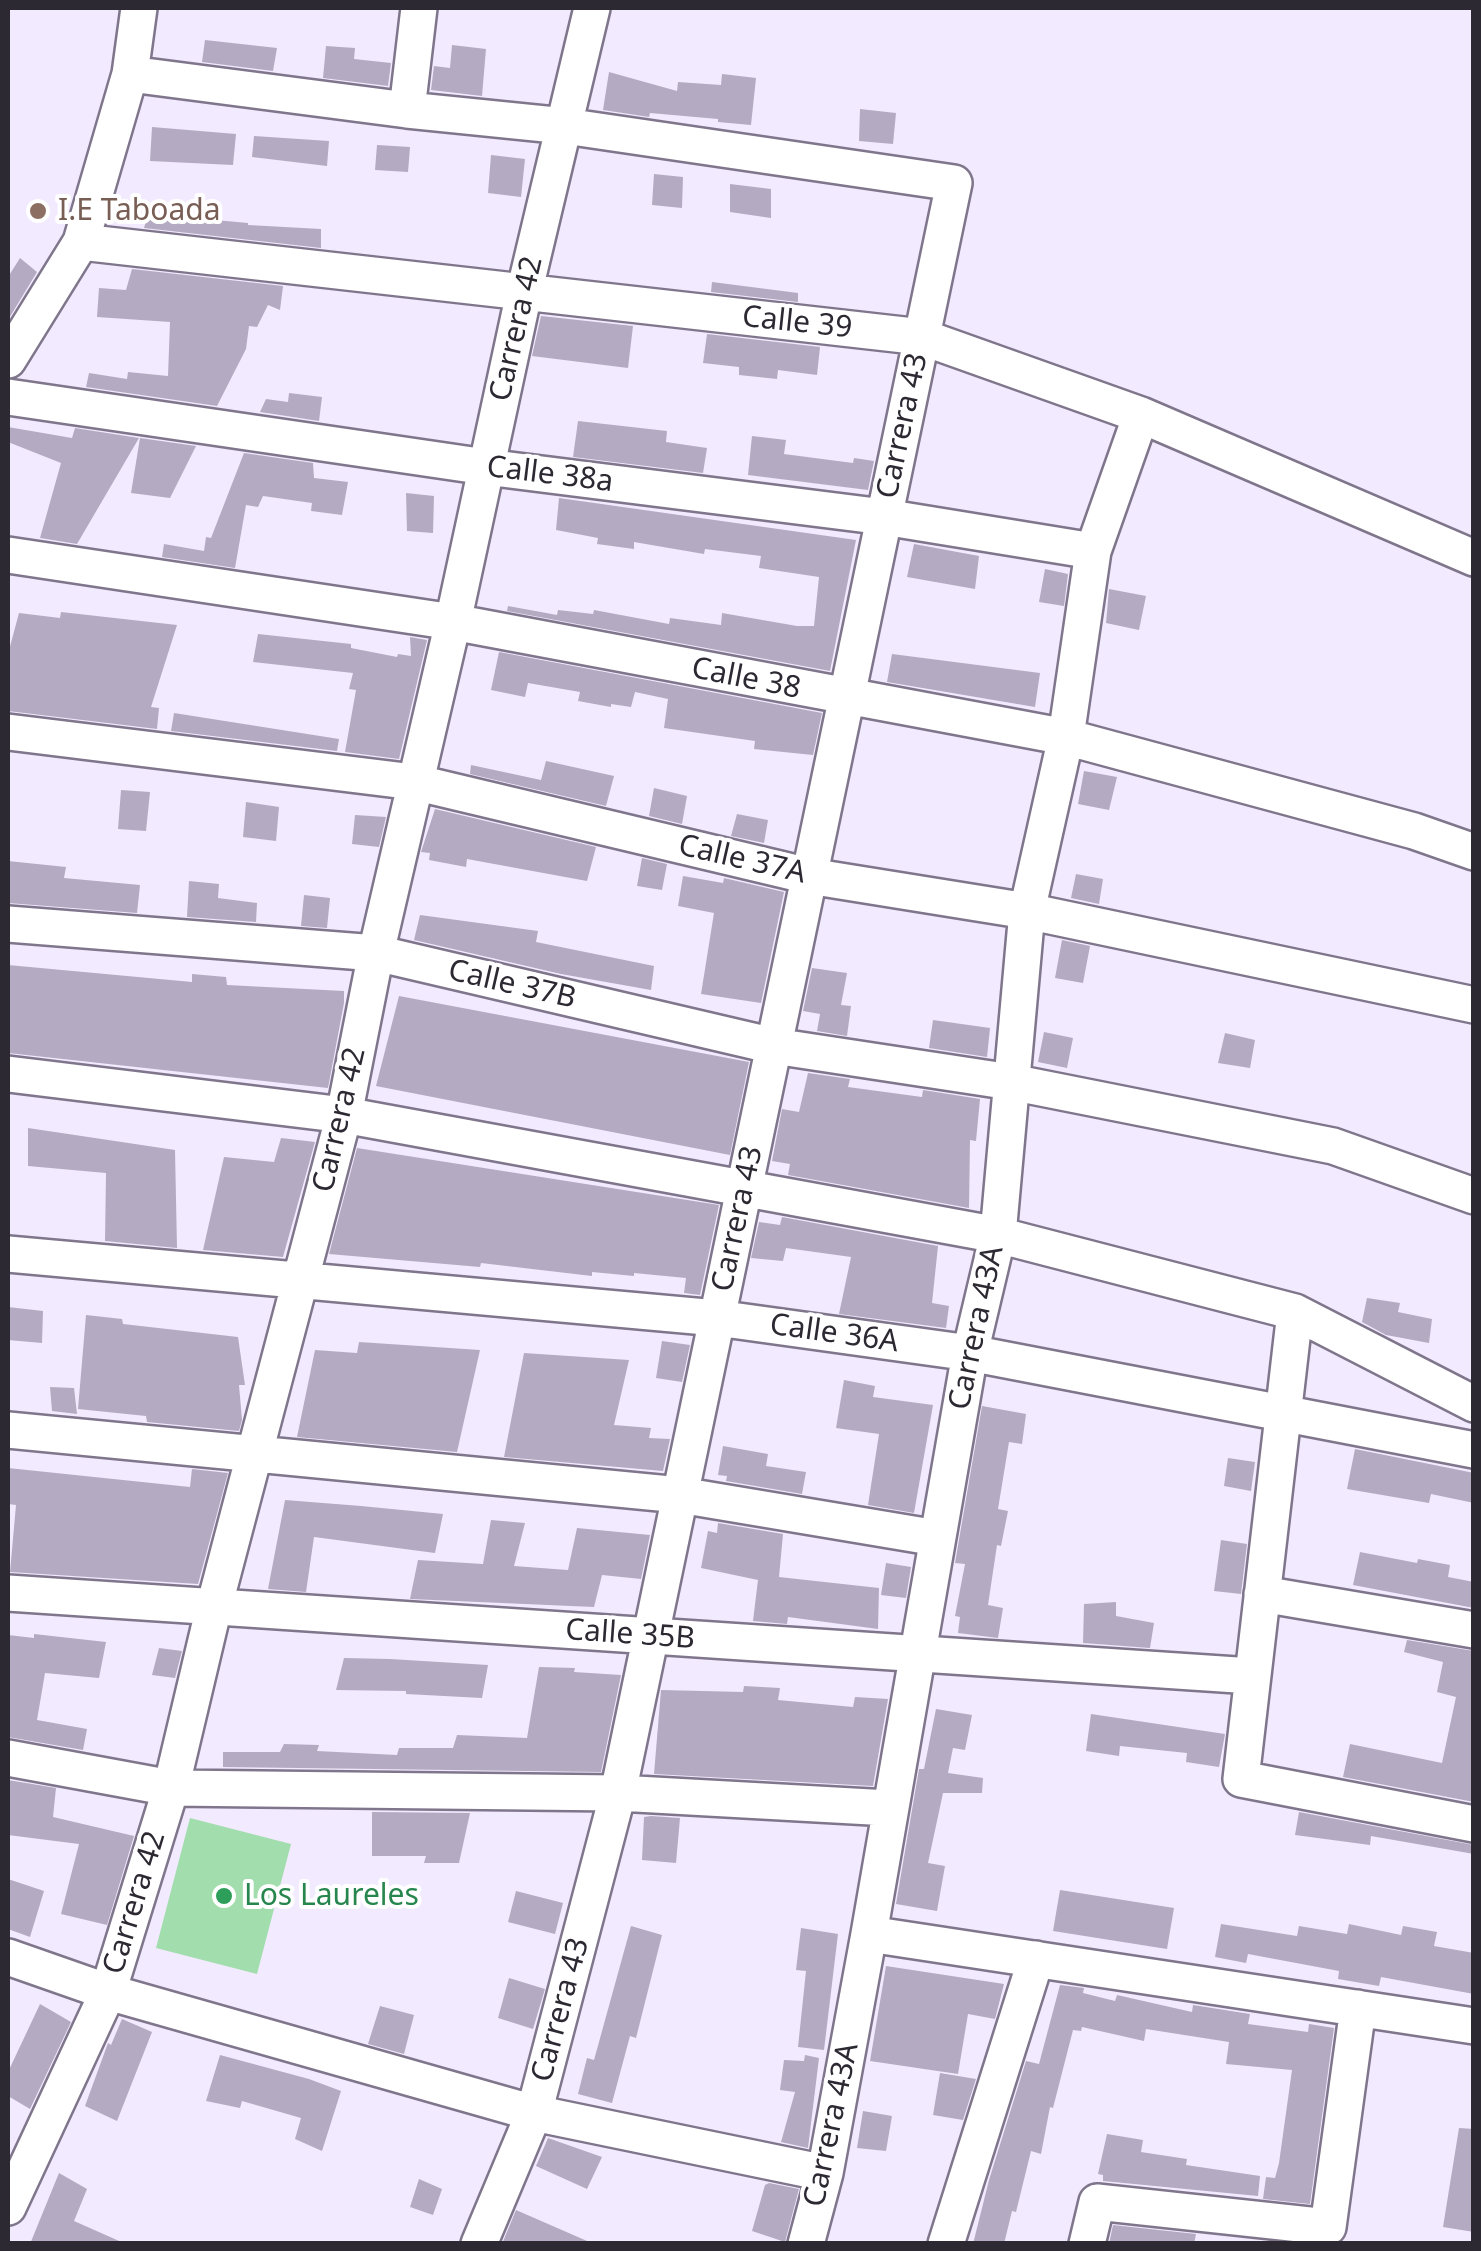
<!DOCTYPE html>
<html>
<head>
<meta charset="utf-8">
<style>
	body { margin:0 }
	#map { position:relative; width:1481px; height:2251px; overflow:hidden; background:#f2eafe; font-family:"Noto Sans",sans-serif }
	canvas { display:block }
	.frame { position:absolute; inset:0; border:10px solid #2d2933; pointer-events:none }
</style>
</head>
<body>
<div id="map">
<canvas width="1481" height="2251"></canvas>
<div class="frame"></div>
</div>
<script>
const c = document.querySelector('canvas').getContext('2d');
c.lineJoin = 'round';
function fillPath(path, color) { c.fillStyle = color; c.fill(path, 'evenodd'); }
const toPath = rows => new Path2D(rows.map(r => 'M' + r).join(''));
function trace(path, color, width, dash) { c.strokeStyle = color; c.lineWidth = width; c.lineCap = dash ? 'butt' : 'round'; c.setLineDash(dash || []); c.stroke(path); }
function label(font, color, halo, rows, align = 'center') {
  c.font = font + ' "Noto Sans",sans-serif'; c.lineWidth = 8; c.setLineDash([]); c.textBaseline = 'middle'; c.strokeStyle = halo; c.fillStyle = color; for (const [text, x, y, turn = 0] of rows) {
    c.save(); c.translate(x, y); c.rotate((+turn || 0) * Math.PI / 180); c.textAlign = isNaN(turn) ? turn : align; if (halo) c.strokeText(text, 0, 0); c.fillText(text, 0, 0); c.restore();
  }
}
const green = toPath([
	[190,1818,291,1844,257,1974,156,1948]
]);
const building = toPath([
	[205,40,277,48,273,71,202,62],
	[452,45,486,49,482,96,431,90,434,66,450,68],
	[326,46,355,48,354,59,391,63,388,86,323,78],
	[609,72,677,91,678,82,721,85,722,74,756,78,751,125,718,122,718,119,650,113,649,117,603,110],
	[860,109,896,113,893,144,859,141],
	[152,127,236,134,233,165,150,161],
	[254,136,329,141,327,166,252,157],
	[377,145,410,147,408,172,375,170],
	[491,155,525,159,521,197,488,193],
	[654,174,683,177,682,208,652,205],
	[730,184,771,189,771,218,730,212],
	[148,214,248,223,248,225,321,229,321,248,144,228],
	[20,258,37,272,8,320,8,277],
	[132,269,283,286,280,310,268,305,257,327,249,326,246,349,217,406,86,387,89,373,127,379,128,372,168,376,170,322,97,317,99,288,126,290],
	[712,282,798,293,798,302,711,292],
	[541,316,633,326,628,368,532,356],
	[707,334,820,347,817,375,778,370,777,379,739,375,739,367,703,363],
	[289,393,322,397,319,421,260,412,266,399,288,402],
	[578,421,667,431,666,442,707,448,703,473,573,457],
	[8,427,72,438,75,428,139,438,77,544,40,538,61,463,8,442],
	[752,436,786,440,784,454,853,463,854,458,874,461,868,490,748,475],
	[140,438,196,446,170,498,131,493],
	[244,453,313,463,314,478,348,482,342,515,311,511,312,503,263,496,258,507,246,505,235,568,162,557,164,544,204,551,206,537,211,538],
	[406,493,434,496,433,533,407,531],
	[559,498,856,540,830,671,507,611,508,606,557,615,558,610,593,614,594,610,669,624,670,618,721,625,722,613,797,626,814,626,819,577,759,568,761,556,705,549,704,554,634,542,634,549,597,544,598,538,556,530],
	[914,544,979,556,975,589,907,577],
	[1045,569,1068,574,1064,606,1039,602],
	[1109,589,1146,596,1139,630,1106,623],
	[61,612,177,625,151,707,159,708,157,729,8,711,8,654,19,613,60,618],
	[258,634,351,644,351,648,397,657,398,654,411,656,410,637,427,640,399,759,345,752,356,690,349,689,353,673,253,662],
	[499,652,822,713,813,755,754,749,755,741,664,728,668,699,635,692,631,707,611,704,611,707,578,701,580,692,528,683,525,697,491,690],
	[892,654,1040,673,1035,707,887,682],
	[174,713,339,739,337,751,171,731],
	[546,761,614,776,606,806,470,774,471,765,541,780],
	[1084,771,1117,777,1109,810,1078,804],
	[654,788,687,796,682,824,649,816],
	[121,790,150,792,146,831,118,829],
	[246,802,279,807,276,841,243,837],
	[435,809,596,847,587,881,467,859,466,867,429,860,430,853,421,852],
	[737,814,768,820,764,843,731,836],
	[355,815,386,817,379,847,352,844],
	[642,858,667,864,662,890,637,886],
	[8,861,66,867,64,878,140,885,137,913,8,903],
	[1076,874,1103,879,1099,904,1071,898],
	[683,876,723,883,724,878,784,892,761,1003,701,994,714,913,678,906],
	[189,881,219,884,218,898,257,903,256,922,187,917],
	[304,895,330,898,327,928,301,926],
	[420,915,538,931,536,942,654,966,651,990,561,974,414,940],
	[1062,940,1090,946,1083,983,1055,978],
	[8,965,192,982,192,974,226,977,227,985,344,991,344,1003,328,1088,8,1053],
	[812,968,847,973,841,1005,851,1006,847,1036,817,1031,820,1014,803,1011],
	[399,996,749,1062,730,1155,376,1086],
	[933,1020,990,1028,987,1057,929,1048],
	[1044,1032,1073,1038,1067,1068,1038,1062],
	[1225,1033,1255,1040,1250,1068,1218,1063],
	[808,1073,850,1079,848,1087,922,1097,923,1090,980,1099,976,1141,970,1140,969,1208,788,1175,790,1164,772,1161,782,1109,799,1112],
	[28,1128,175,1150,177,1248,105,1241,106,1173,28,1166],
	[281,1138,315,1142,283,1257,203,1250,224,1157,274,1162],
	[357,1148,719,1205,700,1295,684,1293,686,1278,634,1273,634,1276,592,1272,592,1276,481,1263,480,1267,329,1254],
	[782,1217,938,1246,932,1303,949,1306,946,1328,839,1314,851,1257,786,1248,783,1261,751,1258,759,1222,780,1225],
	[1367,1298,1400,1303,1398,1312,1432,1319,1429,1343,1386,1335,1362,1322],
	[8,1307,43,1311,42,1343,8,1340],
	[86,1315,122,1319,123,1324,238,1337,245,1385,239,1385,242,1420,239,1431,147,1422,146,1416,78,1409],
	[662,1341,690,1345,682,1382,656,1378],
	[359,1342,480,1350,457,1452,297,1437,315,1350,357,1353],
	[524,1353,629,1360,614,1425,651,1428,649,1438,670,1439,663,1471,504,1457],
	[844,1380,875,1386,873,1397,933,1405,914,1513,868,1505,879,1434,836,1428],
	[50,1387,74,1388,77,1414,52,1411],
	[982,1406,1026,1414,1022,1444,1009,1442,998,1509,1008,1511,1001,1546,997,1545,988,1605,1003,1608,998,1638,958,1633,960,1617,955,1616,965,1564,955,1563],
	[723,1446,768,1454,766,1466,806,1472,802,1494,726,1481,727,1476,718,1475],
	[1355,1449,1474,1473,1474,1503,1431,1494,1429,1503,1347,1489],
	[1228,1458,1255,1462,1251,1491,1224,1486],
	[8,1468,190,1487,192,1469,228,1473,198,1584,10,1572,16,1505,8,1504],
	[285,1500,361,1506,443,1514,435,1553,314,1537,306,1592,268,1589],
	[491,1520,525,1523,514,1566,568,1570,577,1528,650,1535,641,1579,602,1575,594,1607,410,1599,418,1560,483,1564],
	[718,1523,783,1534,779,1577,879,1588,878,1629,788,1617,787,1624,753,1621,758,1580,701,1568,708,1531,717,1533],
	[1221,1540,1247,1544,1241,1594,1214,1591],
	[1360,1552,1417,1563,1418,1559,1450,1565,1448,1577,1474,1582,1474,1608,1353,1585],
	[886,1563,911,1567,906,1598,881,1595],
	[1116,1602,1116,1616,1154,1623,1150,1648,1083,1643,1084,1604],
	[34,1634,106,1642,99,1678,45,1673,37,1720,87,1729,83,1750,8,1737,8,1635,34,1638],
	[1407,1640,1474,1651,1474,1802,1343,1777,1350,1744,1442,1763,1456,1697,1437,1692,1443,1662,1404,1652],
	[159,1648,182,1651,175,1678,152,1675],
	[344,1658,390,1659,488,1665,482,1698,406,1694,406,1691,336,1690],
	[539,1667,575,1668,574,1672,621,1675,601,1772,223,1767,223,1752,280,1752,284,1744,319,1745,317,1751,397,1755,399,1748,453,1748,457,1735,527,1738],
	[744,1686,780,1688,778,1700,853,1707,855,1697,888,1699,873,1786,654,1774,661,1690,743,1692],
	[936,1709,972,1715,965,1750,953,1748,948,1773,983,1778,982,1793,943,1793,928,1863,945,1866,937,1911,896,1904,919,1769,924,1769],
	[1091,1714,1225,1734,1219,1767,1186,1762,1187,1753,1120,1746,1119,1756,1086,1751],
	[8,1780,56,1788,53,1817,134,1836,107,1925,61,1914,79,1844,8,1835],
	[372,1812,470,1813,459,1863,424,1863,426,1856,372,1856],
	[1299,1812,1474,1845,1474,1854,1371,1836,1370,1845,1295,1835],
	[651,1816,680,1818,676,1863,642,1860,644,1817],
	[8,1879,44,1891,30,1937,8,1929],
	[1060,1890,1174,1908,1167,1949,1053,1931],
	[516,1891,563,1903,555,1934,508,1922],
	[1221,1924,1297,1936,1299,1926,1347,1934,1349,1924,1401,1935,1403,1926,1437,1932,1434,1946,1474,1953,1474,1994,1381,1977,1379,1986,1338,1979,1339,1971,1248,1954,1246,1963,1215,1957],
	[631,1926,662,1935,636,2038,630,2036,612,2103,578,2094,587,2058,594,2060],
	[801,1928,838,1934,824,2050,798,2047,806,1971,796,1970],
	[886,1966,1004,1984,995,2019,968,2014,958,2074,870,2061],
	[509,1978,545,1989,533,2029,498,2018],
	[1060,1985,1084,1988,1083,1993,1115,2001,1117,1995,1192,2012,1193,2005,1250,2014,1248,2024,1308,2032,1309,2024,1334,2028,1310,2204,1263,2199,1266,2177,1275,2178,1279,2163,1292,2070,1226,2064,1229,2042,1146,2029,1144,2041,1082,2027,1081,2031,1073,2030,1053,2108,1050,2107,1041,2154,1031,2151,1016,2212,1012,2211,1004,2244,973,2244,989,2180,1026,2061,1039,2064],
	[40,2004,71,2022,30,2109,8,2096,8,2072],
	[380,2006,414,2015,404,2054,368,2044],
	[122,2019,152,2032,117,2121,85,2106,108,2043,111,2045],
	[220,2055,309,2079,341,2091,322,2151,295,2139,301,2118,242,2101,240,2108,206,2101],
	[805,2055,819,2058,808,2148,781,2142,795,2092,780,2090,784,2060,804,2061],
	[940,2073,976,2079,963,2120,933,2115],
	[863,2111,892,2116,886,2151,857,2148],
	[1459,2128,1474,2129,1474,2232,1443,2227],
	[1107,2134,1143,2140,1141,2152,1187,2159,1186,2165,1260,2176,1258,2196,1103,2181,1103,2175,1098,2174],
	[548,2138,602,2157,587,2189,536,2166],
	[59,2173,87,2189,74,2221,126,2244,30,2244],
	[419,2179,442,2189,433,2215,410,2207],
	[769,2183,799,2189,785,2242,752,2231,765,2185],
	[516,2210,594,2244,502,2244],
	[1113,2225,1196,2234,1194,2244,1109,2244]
]);
const minor = toPath([
	[130,74,407,110,565,126,954,183,618,1793,534,2113,479,2244],
	[407,110,419,8],
	[81,242,922,337,1141,415,1474,558],
	[8,360,81,242,130,74,139,8],
	[8,397,486,467,884,517,1093,551],
	[8,555,453,622,1066,737,1414,831,1474,852],
	[8,732,414,782,809,876,1027,911,1474,1005],
	[8,924,376,953,774,1046,1011,1082,1333,1146,1474,1196],
	[8,1074,344,1115,998,1235,1295,1312,1474,1404],
	[8,1254,717,1318,970,1353,1474,1450],
	[1295,1312,1241,1779,1474,1824],
	[8,1430,680,1495,937,1538],
	[8,1593,1252,1676],
	[1262,1594,1474,1630],
	[8,1758,171,1788,618,1793,889,1808],
	[869,1934,1474,2026],
	[8,1957,108,1992,534,2113,825,2173],
	[8,2207,108,1992,171,1788,214,1607,344,1115,376,953,453,622,524,293,592,8],
	[806,2244,825,2173,869,1934,970,1353,998,1235,1027,911,1066,737,1093,551,1141,415],
	[946,2244,1036,1959],
	[1087,2244,1097,2202,1328,2227,1358,2008]
]);
const markers = [
	[38,211,10,"#8d6e63"],
	[224,1896,10,"#2e9e5b"]
];
const educationNames = [
	["I.E Taboada",58,211]
];
const streetNames = [
	["Calle 39",797,323,6],
	["Carrera 42",517,329,-77],
	["Carrera 43",903,426,-78],
	["Calle 38a",550,475,7],
	["Calle 38",746,679,11],
	["Calle 37A",742,860,13],
	["Calle 37B",512,985,13],
	["Carrera 42",340,1120,-77],
	["Carrera 43",738,1219,-78],
	["Carrera 43A",977,1328,-78],
	["Calle 36A",834,1334,8],
	["Calle 35B",630,1635,4],
	["Carrera 42",135,1903,-73],
	["Carrera 43",561,2010,-75],
	["Carrera 43A",832,2125,-78]
];
const leisureNames = [
	["Los Laureles",244,1896]
];
fillPath(green, '#a2ddad');
fillPath(building, '#b4abc2');
trace(minor, '#7f768c', 40);
trace(minor, '#fff', 35);
for (const [x, y, r, color] of markers) { const dot = new Path2D(); dot.arc(x, y, r, 0, 2 * Math.PI); c.fillStyle = color; c.fill(dot); trace(dot, '#fff', 4); }
label('30px', '#785e54', '#fff', educationNames, 'left');
label('30px', '#2d2933', '#fff', streetNames);
label('30px', '#27864d', '#fff', leisureNames, 'left');
</script>
</body>
</html>
